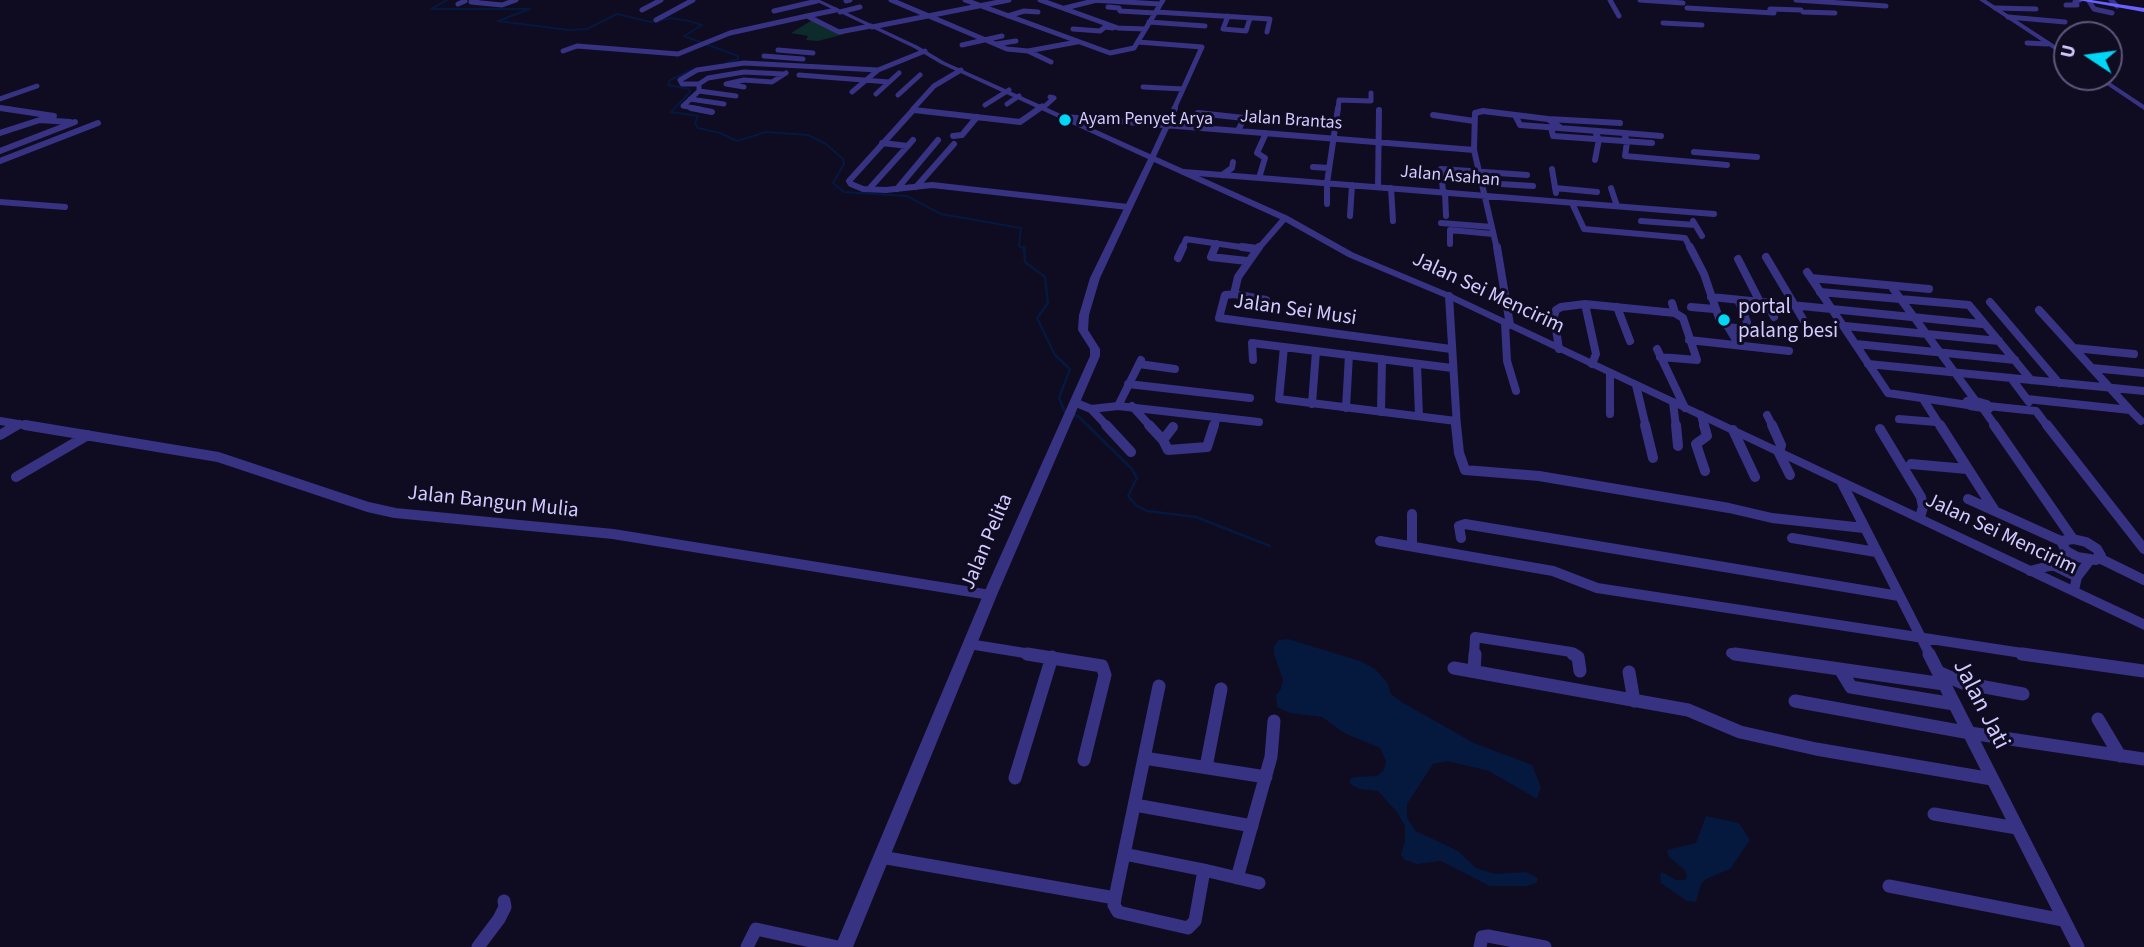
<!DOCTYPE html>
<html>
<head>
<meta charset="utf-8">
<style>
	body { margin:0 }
	#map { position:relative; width:2144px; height:947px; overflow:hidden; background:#0f0b21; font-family:"Source Sans 3",sans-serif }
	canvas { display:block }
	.north { position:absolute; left:2053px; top:21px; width:70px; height:70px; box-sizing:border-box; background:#0f0b21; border:2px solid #5d587a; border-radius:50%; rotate:283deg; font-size:19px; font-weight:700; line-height:28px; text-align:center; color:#d2cbff }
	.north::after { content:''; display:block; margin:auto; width:24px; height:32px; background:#00d6f6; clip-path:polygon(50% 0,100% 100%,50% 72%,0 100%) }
</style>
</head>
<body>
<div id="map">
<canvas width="2144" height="947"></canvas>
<div class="north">U</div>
</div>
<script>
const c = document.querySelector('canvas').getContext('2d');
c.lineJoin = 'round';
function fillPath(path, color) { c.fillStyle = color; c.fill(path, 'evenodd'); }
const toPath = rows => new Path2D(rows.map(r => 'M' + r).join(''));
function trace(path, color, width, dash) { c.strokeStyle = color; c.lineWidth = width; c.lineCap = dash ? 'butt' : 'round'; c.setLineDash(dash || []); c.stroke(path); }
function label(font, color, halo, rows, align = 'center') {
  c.font = font + ' "Source Sans 3",sans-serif'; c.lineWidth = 6; c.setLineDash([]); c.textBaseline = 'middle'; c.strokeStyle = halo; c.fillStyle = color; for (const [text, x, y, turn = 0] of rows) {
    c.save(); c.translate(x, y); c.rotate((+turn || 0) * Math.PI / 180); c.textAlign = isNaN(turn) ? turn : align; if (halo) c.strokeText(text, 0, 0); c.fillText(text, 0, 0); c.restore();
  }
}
const green = toPath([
	[814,19,845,34,818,41,806,40,808,36,791,33]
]);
const water = toPath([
	[1288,639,1360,661,1375,669,1387,682,1391,694,1403,703,1474,743,1532,765,1541,787,1537,799,1489,771,1448,761,1433,764,1407,804,1407,818,1416,831,1458,851,1476,868,1495,874,1526,872,1538,878,1537,883,1527,886,1490,886,1441,861,1417,864,1405,860,1401,855,1405,841,1405,826,1397,812,1378,791,1360,789,1350,784,1350,779,1355,777,1377,776,1384,770,1386,761,1380,748,1344,733,1322,717,1290,713,1277,707,1276,695,1281,689,1283,680,1274,654,1274,647,1278,640],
	[1706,816,1739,823,1750,840,1730,869,1706,879,1701,884,1696,902,1687,901,1661,883,1660,875,1662,872,1676,880,1685,880,1687,877,1685,870,1669,857,1667,850,1696,843]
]);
const streamFar1 = toPath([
	[447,0,431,9,530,9,498,21,569,30,587,29,617,14,651,22,671,18,689,21,702,25,684,36,738,56,738,59,726,63],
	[692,70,670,80,668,85,689,89,690,92,671,112,698,116,695,123,698,128,720,133,737,141,766,132,808,135,826,144,843,159,844,164,833,183,844,192,907,196,941,214,1021,228,1019,246,1025,249]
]);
const stream = toPath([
	[1024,247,1025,262,1045,277,1048,303,1037,318,1055,355,1070,369,1059,398,1065,412],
	[1072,414,1079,417,1131,468,1137,478,1128,496,1137,506,1147,511,1196,517,1270,546]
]);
const minorFar4 = toPath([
	[477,0,471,2,502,5,516,0],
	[891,0,1007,49,1028,51,1077,42],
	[965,0,1110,53,1134,48,1163,0],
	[1040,0,1118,28,1145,29],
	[1091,0,1160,4],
	[1610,0,1619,16],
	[1640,0,1683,3],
	[1796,0,1886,6],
	[2111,0,2117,6],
	[846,1,850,0],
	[2089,1,2094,9,2112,13],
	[458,4,465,1],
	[2066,5,2077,5,2075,2,2080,0],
	[1108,7,1119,8,1120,11,1155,13],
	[1065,8,1097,0],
	[1687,8,1774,13,1770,9,1801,10],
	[1995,8,2036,9],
	[642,10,661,0],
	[774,11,817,1],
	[840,12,860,7],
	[1156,12,1270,19,1267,32],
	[1803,12,1835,13],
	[807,16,836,10],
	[1008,16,1024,11,1038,12],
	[1228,16,1223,29,1246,31,1250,18],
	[2008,17,2065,22],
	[656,20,693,0],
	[1149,22,1205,26],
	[1663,23,1702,25],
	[872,27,1009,0],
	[1073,29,1100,31,1105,27,1113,28],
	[1138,42,1202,47,1174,109],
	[2027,43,2048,44],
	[996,44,1016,41],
	[962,45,1002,36],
	[778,50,813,53],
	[563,51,577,46,678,54,730,33,807,16,839,32,871,26],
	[1028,51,1051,62],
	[764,56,803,59],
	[799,75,889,82],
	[699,84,682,84,680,80,697,70,744,63,878,70],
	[744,87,726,84,744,80,772,82,786,73],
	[1143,87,1183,89],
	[699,91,736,96],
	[852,92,878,70,925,51],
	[876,94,899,73],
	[898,95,920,75],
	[0,99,37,86],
	[690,99,724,104],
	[1007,104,1019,96],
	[985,105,1009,90],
	[1044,107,1054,98,1050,97],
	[0,108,10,109],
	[700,109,683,106,699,91,699,84,708,78,744,72,784,74],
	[913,109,934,86,961,70],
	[1037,109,1042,106],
	[1338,109,1339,100,1371,101,1371,93]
]);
const minorFar3 = toPath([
	[0,108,54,116],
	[691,108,712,112],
	[915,108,849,181,851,184,863,189,886,190,932,185,1128,207],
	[914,110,1020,122,1040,108],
	[1198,113,1244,118,1238,131],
	[1433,115,1474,121],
	[1065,117,1474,150],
	[1516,117,1520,125,1624,133,1627,142,1625,156,1727,165],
	[1244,118,1273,120],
	[1548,119,1620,123],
	[40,120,70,122],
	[1551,127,1553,136,1652,143],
	[0,133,46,118],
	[1624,133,1661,136],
	[953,136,962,135,977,117],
	[882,143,908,146],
	[0,151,75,122],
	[1694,152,1757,157],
	[1152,158,1175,108],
	[1595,160,1599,139,1596,134],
	[0,161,98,123],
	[1313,167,1329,168],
	[1552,169,1556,193],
	[1184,172,1714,214],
	[1222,175,1232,168,1233,162],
	[1259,178,1265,158,1257,153,1266,133],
	[1484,183,1533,186],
	[916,187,954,144],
	[1378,187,1379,110],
	[1391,188,1393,221],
	[1555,188,1597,192],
	[1611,188,1617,206],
	[869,189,913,140],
	[897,189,938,140],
	[1443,192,1441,169,1527,175],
	[1445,192,1446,216],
	[0,202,65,207],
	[1572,203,1584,229,1685,238,1691,249],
	[1327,204,1327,183,1338,108],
	[1350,216,1352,185],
	[1641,221,1695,225],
	[1693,221,1702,236],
	[1441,223,1492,227],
	[1450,244,1450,230,1493,234],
	[1182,249,1186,239,1254,249],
	[1215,249,1217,243],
	[1258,249,1285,218],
	[1497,249,1474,150,1475,113,1483,111,1548,119,1561,128]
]);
const minorFar2 = toPath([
	[1215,247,1211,257,1247,261],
	[1242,247,1257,249],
	[1259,247,1238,277,1234,294,1225,295,1219,318,1451,349],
	[1497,247,1510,325],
	[1690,247,1704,274,1719,318],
	[1766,257,1804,321],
	[1178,258,1183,247],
	[1738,259,1760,302],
	[1807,272,1888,393,1968,405],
	[1811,278,1929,289],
	[1891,286,1975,400],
	[1820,292,1969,305,2031,380],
	[1234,294,1266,300],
	[1449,296,1457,427],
	[1711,297,1982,324],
	[1738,300,1747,322],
	[1990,302,2059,383],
	[1767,303,1774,317],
	[1585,304,1596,354,1592,364],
	[1617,307,1630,341],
	[1691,307,1714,309],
	[1505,323,1507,361,1516,391],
	[1845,326,1999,341],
	[1689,340,1789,351],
	[1856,344,2015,360],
	[1739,345,1728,327,1757,331],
	[1284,347,1279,399,1456,421],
	[2074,348,2134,354],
	[1559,349,1554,316,1556,310,1561,307,1585,304,1675,313],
	[1657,349,1685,408],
	[1660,357,1697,360,1683,318,1675,313,1672,303],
	[1253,360,1252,343,1452,368],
	[1139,364,1175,369],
	[1417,364,1419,416],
	[1868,364,2144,391],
	[2092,368,2144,373],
	[1610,373,1610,414],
	[2011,378,2029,402],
	[1128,384,1250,398],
	[1636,385,1646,427],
	[1923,399,1941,427],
	[2027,399,2130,410,2039,310],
	[1973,400,1987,404,1989,409,1970,406,1967,401,1973,400],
	[1074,402,1091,409,1108,427],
	[1673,402,1676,427],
	[1312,404,1316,351],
	[1118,406,1259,422],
	[1132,406,1151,427],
	[1988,406,2036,411,2048,427],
	[1346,408,1349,355],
	[1091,409,1118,406,1141,360],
	[1984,410,1996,427],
	[2130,410,2141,421],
	[1381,412,1382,359],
	[1701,415,1704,427],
	[1767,415,1773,427],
	[1899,419,1936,422],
	[0,421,36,427],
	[14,427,19,424],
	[1214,427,1217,417]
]);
const minorFar1 = toPath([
	[25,425,218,457,368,507,395,513,613,534,990,595],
	[1106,425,1131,452],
	[1149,425,1163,440],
	[1456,425,1459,453,1465,470,1539,476,1729,508,1772,518,1864,528],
	[1645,425,1653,458],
	[1676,425,1678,446],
	[1704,425,1707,436,1696,444,1705,471],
	[1772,425,1781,445,1779,453,1790,475],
	[1940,425,1995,511],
	[1994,425,2073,539],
	[2047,425,2144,549],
	[1173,427,1163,440,1168,450,1207,447,1214,425],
	[1880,429,1921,497,1923,507,1920,517],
	[1733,430,1755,477],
	[0,435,17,425],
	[1911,464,1967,469],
	[16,477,88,435],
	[1842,483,1930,655],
	[1968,499,2061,541],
	[1412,514,1412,546],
	[1461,538,1459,526,1465,524,1899,596],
	[1792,538,1876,552],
	[2073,539,2086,542,2097,549,2101,556,2096,560,2077,557,2066,551,2061,541,2073,539],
	[1380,541,1553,571,1597,588,2035,655],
	[2099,558,2144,580],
	[2053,565,2077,577],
	[2030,571,2053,565,2069,553],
	[2074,590,2077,577,2090,560],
	[969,644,1037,655],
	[1731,653,1747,655],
	[1474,655,1475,637,1571,652,1576,655]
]);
const minor = toPath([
	[1027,654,1102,666,1105,675,1084,760],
	[1573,654,1578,657,1580,671],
	[1735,654,1944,684],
	[1929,654,2078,947],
	[2022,654,2144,671],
	[1454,668,1688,710,1740,732,1816,749,1992,779],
	[1840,669,1851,687,1954,704],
	[1474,671,1475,654],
	[1629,672,1634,701],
	[1938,672,1963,683,2023,694],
	[1795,701,1970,733,2144,759],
	[2098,719,2120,756],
	[1144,758,1159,686],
	[1206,767,1221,689],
	[1015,778,1052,657],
	[1135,805,1252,826],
	[1934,814,2017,828],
	[881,857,1115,898,1114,905,1118,912,1188,928,1195,921,1204,870,1124,854,1144,758,1266,777],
	[1204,870,1259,883],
	[1237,878,1271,757,1274,721],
	[1889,886,2063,920],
	[1115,898,1124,854],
	[478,947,499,919,505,907,504,901],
	[747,947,756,929,838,947],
	[1480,947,1482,937,1488,936,1545,947]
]);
const tertiary = toPath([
	[813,0,820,0,918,46,945,62,1288,216,1354,253,1452,294,2144,619,2144,630,1446,298,1348,257,1282,220,1154,162,1100,278,1089,315,1088,330,1100,349,1100,356,997,595,853,947,835,947,983,595,1090,356,1090,349,1078,330,1079,315,1090,278,1148,159,941,64,914,48,813,0],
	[1979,0,1986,0,2067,53,2067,58,1979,0],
	[2095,77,2102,77,2144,105,2144,110,2095,77]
]);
const secondary = toPath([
	[2078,0,2091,0,2144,8,2144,12,2078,0]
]);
const markers = [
	[1065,120,7,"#00d6f6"],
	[1724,320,7,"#00d6f6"]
];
const farPoinames = [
	["Ayam Penyet Arya",1079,120]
];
const farStreetnames = [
	["Jalan Brantas",1291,121,4],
	["Jalan Asahan",1450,177,5]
];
const streetNames = [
	["Jalan Sei Mencirim",1488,294,25],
	["Jalan Sei Musi",1295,311,8],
	["Jalan Bangun Mulia",493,503,6],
	["Jalan Sei Mencirim",2001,535,25],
	["Jalan Pelita",988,542,-67]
];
const poiNames = [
	["portal",1738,308],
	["palang besi",1738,332]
];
const nearStreetnames = [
	["Jalan Jati",1980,705,63]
];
fillPath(green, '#0e2b2b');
fillPath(water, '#05193f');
trace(streamFar1, '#05193f', 2);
trace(stream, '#05193f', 2.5);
trace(minorFar4, '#383283', 5);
trace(minorFar3, '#383283', 6);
trace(minorFar2, '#383283', 8);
trace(minorFar1, '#383283', 10);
trace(minor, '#383283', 13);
fillPath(tertiary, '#383283');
fillPath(secondary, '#6a62ff');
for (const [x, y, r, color] of markers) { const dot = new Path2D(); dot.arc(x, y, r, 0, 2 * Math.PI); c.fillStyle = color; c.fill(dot); trace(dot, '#0f0b21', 2.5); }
label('18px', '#d2cbff', '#0f0b21', farPoinames, 'left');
label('18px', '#d2cbff', '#0f0b21', farStreetnames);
label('21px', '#d2cbff', '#0f0b21', streetNames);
label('21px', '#d2cbff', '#0f0b21', poiNames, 'left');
label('24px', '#d2cbff', '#0f0b21', nearStreetnames);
</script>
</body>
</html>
